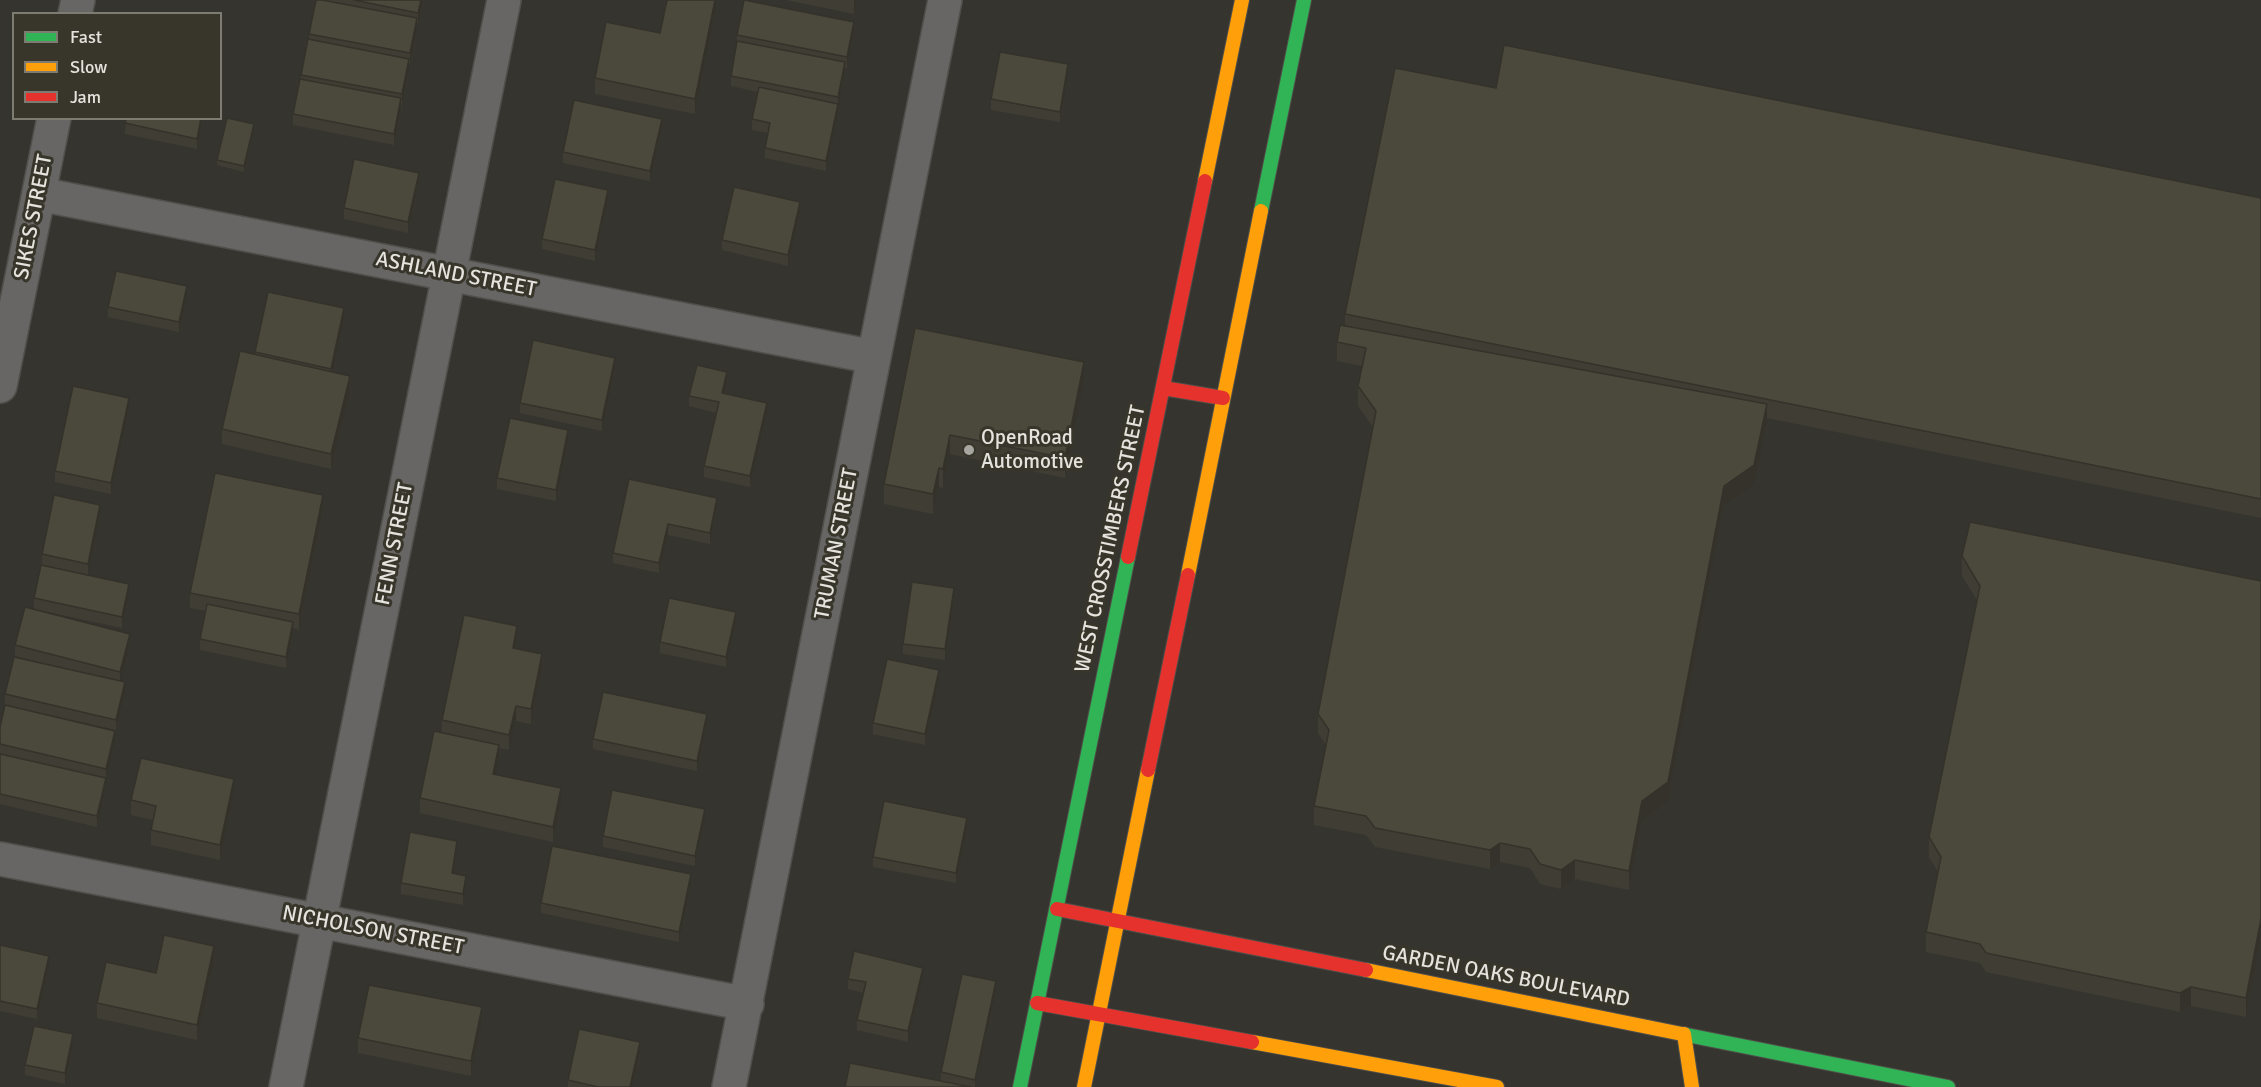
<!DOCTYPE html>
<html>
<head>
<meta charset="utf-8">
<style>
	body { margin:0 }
	#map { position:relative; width:2261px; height:1087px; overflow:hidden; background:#35342e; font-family:Signika,sans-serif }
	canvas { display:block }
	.legend { position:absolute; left:12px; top:12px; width:210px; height:108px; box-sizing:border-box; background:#38352b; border:2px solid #7d7b72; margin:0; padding:8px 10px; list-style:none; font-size:18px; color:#e5e3dd }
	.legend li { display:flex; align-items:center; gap:12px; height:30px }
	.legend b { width:30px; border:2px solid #7d7b72 }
</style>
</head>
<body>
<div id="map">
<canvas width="2261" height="1087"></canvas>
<ul class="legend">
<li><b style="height:8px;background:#30b455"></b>Fast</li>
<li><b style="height:8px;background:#ff9f0a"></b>Slow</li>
<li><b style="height:8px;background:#e5322d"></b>Jam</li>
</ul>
</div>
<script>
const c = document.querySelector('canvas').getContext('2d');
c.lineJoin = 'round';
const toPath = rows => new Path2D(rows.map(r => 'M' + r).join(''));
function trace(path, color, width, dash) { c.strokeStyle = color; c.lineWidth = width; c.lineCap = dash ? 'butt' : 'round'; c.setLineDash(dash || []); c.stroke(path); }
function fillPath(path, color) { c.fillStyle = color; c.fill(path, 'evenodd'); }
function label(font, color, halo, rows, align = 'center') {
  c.font = font + ' Signika,sans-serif'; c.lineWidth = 6; c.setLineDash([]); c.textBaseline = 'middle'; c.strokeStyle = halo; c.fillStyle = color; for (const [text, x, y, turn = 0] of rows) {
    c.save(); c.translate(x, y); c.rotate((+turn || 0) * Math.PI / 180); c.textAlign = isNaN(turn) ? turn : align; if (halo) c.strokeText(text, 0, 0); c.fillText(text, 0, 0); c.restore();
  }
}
const street = toPath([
	[75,14,78,0],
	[39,194,874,357],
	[0,386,54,118],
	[0,859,747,1004],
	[286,1087,504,0],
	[729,1087,945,0]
]);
const fast = toPath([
	[1261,211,1304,0],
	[1682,1034,1948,1087],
	[1020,1087,1128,557]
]);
const slow = toPath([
	[1205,181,1242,0],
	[1188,575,1261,211],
	[1366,970,1682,1034],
	[1684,1034,1692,1087],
	[1252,1042,1497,1087],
	[1084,1087,1148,770]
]);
const jam = toPath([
	[1163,388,1223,398],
	[1128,557,1205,181],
	[1148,770,1188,575],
	[1057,909,1366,970],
	[1037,1003,1252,1042]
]);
const wall = toPath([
	[316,0,423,0,418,23,417,23,417,29,410,64,409,63,409,69,394,145,293,125,293,114,309,39,309,34],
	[716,0,716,10,695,114,595,94,595,78,660,33],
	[786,0,857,0,854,14],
	[854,33,847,68,845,68,845,72,838,108,838,114,826,171,765,158,765,148,768,133,752,130,752,119,758,92,731,86,731,76,737,41,737,35],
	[1068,75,1060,122,991,110,991,99],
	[1496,88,2261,198,2261,518,1767,418,1767,423,1754,485,1724,505,1668,802,1642,820,1629,890,1575,879,1561,889,1540,884,1530,868,1500,862,1490,869,1375,847,1366,835,1314,825,1314,806,1326,745,1318,733,1318,714,1373,427,1358,406,1358,386,1362,366,1337,361,1337,342,1345,326,1345,314],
	[126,118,203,118,197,149,125,134],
	[254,129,244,172,217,165,217,160],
	[662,129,650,181,563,163,563,152],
	[419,183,408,233,344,219,344,208],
	[608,200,595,261,542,249,542,239],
	[800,213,788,266,722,250,722,240],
	[187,297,179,332,108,317,108,307],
	[344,319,332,372,350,392,331,469,222,444,222,429,255,354,255,352],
	[915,328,1084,381,1065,478,950,454,943,488,939,487,933,514,884,504,884,484],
	[615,368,602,431,520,413,520,403],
	[727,382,724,393,767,413,750,487,704,477,704,466,716,413,689,406,689,396],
	[129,409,111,494,55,482,55,471],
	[568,441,556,501,497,489,497,478],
	[717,498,717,508,710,544,668,535,659,573,613,563,613,553],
	[323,510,299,630,293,628,293,633,286,668,200,650,200,639,206,611,190,608,190,593],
	[100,516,88,575,42,565,42,554],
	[1962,556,2261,938,2246,1017,2191,1006,2180,1012,1986,972,1980,963,1926,952,1926,932,1938,872,1929,857,1929,837,1977,600,1962,576],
	[129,595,122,628,34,609,34,598],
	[954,598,945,660,903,654,903,644],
	[736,622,726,667,660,653,660,642],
	[517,641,516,649,542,670,531,724,516,721,509,750,499,748,499,761,496,774,561,804,553,842,420,813,420,798,442,733,442,720],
	[15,645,130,645,120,681,125,693,116,730,5,705,5,694,59,667,15,656],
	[939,681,925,745,873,734,873,723],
	[707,725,697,771,593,749,593,739],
	[0,727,115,741,106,779,106,789,97,827,0,804],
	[234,794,220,860,151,845,151,830,153,820,131,815,131,800],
	[705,820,695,866,603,847,603,836],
	[967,829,956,883,873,867,873,857],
	[457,851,453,873,466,886,463,905,401,894,401,883],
	[691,885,679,942,541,913,541,903],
	[0,945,49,966,37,1019,0,1011],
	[214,962,197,1040,97,1018,97,1003,156,973],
	[923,978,908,1042,857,1030,857,1020,864,993,848,989,848,979],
	[996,991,975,1087,845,1087,941,1081,941,1072],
	[482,1022,471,1076,358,1053,358,1038],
	[73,1045,65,1084,25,1075,25,1065],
	[640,1052,633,1087,568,1087,568,1080]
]);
const shadedWall = toPath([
	[421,0,423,0,418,23,418,13],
	[715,0,716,0,716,10,695,114,695,99],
	[854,0,857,0,854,14],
	[417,18,417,29,410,64,410,53],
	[854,22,854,33,847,68,847,57],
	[409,59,409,69,402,104,402,94],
	[845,62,845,72,838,108,838,97],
	[1068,64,1068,75,1060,122,1060,112],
	[401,98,401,109,394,145,394,134],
	[838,104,838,114,826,171,826,161],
	[201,118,203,118,197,149,197,139],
	[662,119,662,129,650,181,650,171],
	[254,124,254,129,244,172,244,166],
	[419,173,419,183,408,233,408,222],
	[608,190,608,200,595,261,595,250],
	[800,202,800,213,788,266,788,255],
	[187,286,187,297,179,332,179,322],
	[344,308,344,319,331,379,331,369],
	[615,358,615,368,602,431,602,420],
	[1084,362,1084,381,1065,478,1065,458],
	[727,372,727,382,722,403,722,393],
	[350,376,350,392,331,469,331,454],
	[129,398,129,409,111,494,111,483],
	[767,403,767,413,750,487,750,476],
	[1767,404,1767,423,1754,485,1724,505,1668,802,1642,820,1629,890,1629,871,1642,801,1724,486],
	[568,430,568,441,556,501,556,490],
	[950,435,950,454,943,488,943,469],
	[939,468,939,487,933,514,933,494],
	[323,495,323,510,299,630,299,614],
	[717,498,717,508,710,544,710,533],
	[100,505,100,516,88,575,88,564],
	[668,524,668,535,659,573,659,563],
	[129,584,129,595,122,628,122,617],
	[954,588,954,598,945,660,945,649],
	[736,612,736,622,726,667,726,657],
	[293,622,293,633,286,668,286,657],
	[517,626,517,641,513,663,513,648],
	[130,634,130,645,120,683,120,672],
	[542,654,542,670,531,724,531,709],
	[939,670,939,681,925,745,925,734],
	[125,682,125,693,116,730,116,720],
	[516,706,516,721,509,750,509,735],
	[707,714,707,725,697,771,697,761],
	[115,731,115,741,106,779,106,769],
	[499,745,499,761,493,789,493,774],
	[106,778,106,789,97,827,97,816],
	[234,779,234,794,220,860,220,845],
	[561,788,561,804,553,842,553,827],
	[705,809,705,820,695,866,695,856],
	[967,818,967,829,956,883,956,873],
	[457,841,457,851,452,884,452,873],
	[1500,843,1500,862,1490,869,1490,850],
	[1575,860,1575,879,1561,889,1561,870],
	[691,874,691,885,679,942,679,932],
	[466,876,466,886,463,905,463,894],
	[2261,919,2261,938,2246,1017,2246,998],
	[214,946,214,962,197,1040,197,1025],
	[49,956,49,966,37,1019,37,1009],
	[923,968,923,978,908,1042,908,1031],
	[996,981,996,991,975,1087,975,1080],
	[2191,987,2191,1006,2180,1012,2180,993],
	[482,1007,482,1022,471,1076,471,1061],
	[73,1034,73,1045,65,1084,65,1073],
	[640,1042,640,1052,633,1087,630,1087]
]);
const building = toPath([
	[316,0,322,0,417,18,410,53,309,34,316,0],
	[354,0,421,0,418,13,354,0],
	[667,0,715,0,695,99,595,78,606,22,660,33,667,0],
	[744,0,854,22,847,57,737,35,744,0],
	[308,39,409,59,402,94,301,75,308,39],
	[737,41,845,62,838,97,731,76,737,41],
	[1504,45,2261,198,2261,499,1345,314,1395,68,1496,88,1504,45],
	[1000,52,1068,64,1060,112,991,99,1000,52],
	[300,79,401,98,394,134,293,114,300,79],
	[759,87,838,104,826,161,765,148,770,123,752,119,759,87],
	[574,100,662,119,650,171,563,152,574,100],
	[126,118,201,118,197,139,125,123,126,118],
	[227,118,254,124,244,166,217,160,227,118],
	[354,159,419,173,408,222,344,208,354,159],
	[555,179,608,190,595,250,542,239,555,179],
	[734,187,800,202,788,255,722,240,734,187],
	[116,271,187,286,179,322,108,307,116,271],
	[268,292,344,308,331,369,255,352,268,292],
	[1340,325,1767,404,1754,465,1724,486,1668,782,1642,801,1629,871,1575,860,1561,870,1540,864,1530,849,1500,843,1490,850,1375,828,1366,816,1314,806,1329,730,1318,714,1376,411,1358,386,1366,348,1337,342,1340,325],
	[915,328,1084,362,1065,458,950,435,943,469,939,468,933,494,884,484,915,328],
	[533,340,615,358,602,420,520,403,533,340],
	[240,351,350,376,331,454,222,429,240,351],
	[697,365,727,372,722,393,767,403,750,476,704,466,719,402,689,396,697,365],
	[73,386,129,398,111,483,55,471,73,386],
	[510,418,568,430,556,490,497,478,510,418],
	[215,473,323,495,299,614,190,593,215,473],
	[629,479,717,498,710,533,668,524,659,563,613,553,629,479],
	[54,495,100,505,88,564,42,554,54,495],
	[1970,522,2261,581,2261,919,2246,998,2191,987,2180,993,1986,953,1980,944,1926,932,1941,857,1929,837,1980,586,1962,556,1970,522],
	[41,565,129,584,122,617,34,598,41,565],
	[912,582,954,588,945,649,903,644,912,582],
	[669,598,736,612,726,657,660,642,669,598],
	[207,604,293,622,286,657,200,639,207,604],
	[25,607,130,634,120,672,15,645,25,607],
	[464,615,517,626,513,648,542,654,531,709,516,706,509,735,442,720,464,615],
	[14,657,125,682,116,720,5,694,14,657],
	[887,659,939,670,925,734,873,723,887,659],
	[603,692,707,714,697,761,593,739,603,692],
	[5,705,115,731,106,769,0,744,0,727,5,705],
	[434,731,499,745,493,774,561,788,553,827,420,798,434,731],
	[0,754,106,778,97,816,0,794,0,754],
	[141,758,234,779,220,845,151,830,156,806,131,800,141,758],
	[612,790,705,809,695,856,603,836,612,790],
	[884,801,967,818,956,873,873,857,884,801],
	[410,832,457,841,452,873,466,876,463,894,401,883,410,832],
	[552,846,691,874,679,932,541,903,552,846],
	[164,935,214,946,197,1025,97,1003,106,962,156,973,164,935],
	[0,945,49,956,37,1009,0,1001,0,945],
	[854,951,923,968,908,1031,857,1020,866,982,848,979,854,951],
	[962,974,996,981,975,1080,941,1072,962,974],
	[369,985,482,1007,471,1061,358,1038,369,985],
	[34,1026,73,1034,65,1073,25,1065,34,1026],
	[579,1029,640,1042,630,1087,598,1087,568,1080,579,1029],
	[850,1063,971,1087,845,1087,850,1063]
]);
const markers = [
	[969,450,6,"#a7a6a0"]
];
const streetNames = [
	["SIKES STREET",34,217,-79],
	["ASHLAND STREET",456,275,11],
	["WEST CROSSTIMBERS STREET",1111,539,-78],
	["FENN STREET",395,544,-79],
	["TRUMAN STREET",837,544,-79],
	["NICHOLSON STREET",373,931,11],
	["GARDEN OAKS BOULEVARD",1506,977,11]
];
const poiNames = [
	["OpenRoad",981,438],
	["Automotive",981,462]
];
trace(street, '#504f4b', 36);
trace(fast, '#504f4b', 16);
trace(slow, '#504f4b', 16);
trace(jam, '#504f4b', 16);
trace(street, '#676664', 33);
trace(fast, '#30b455', 14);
trace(slow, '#ff9f0a', 14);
trace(jam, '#e5322d', 14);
fillPath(wall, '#403e34');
fillPath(shadedWall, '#34322a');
fillPath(building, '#4b483c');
trace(building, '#34322a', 1.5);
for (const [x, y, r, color] of markers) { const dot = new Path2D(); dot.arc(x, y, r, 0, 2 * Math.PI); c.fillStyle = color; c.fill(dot); trace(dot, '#38352b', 2); }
label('21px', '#e5e3dd', '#38352b', streetNames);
label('21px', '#e5e3dd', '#38352b', poiNames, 'left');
</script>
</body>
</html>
